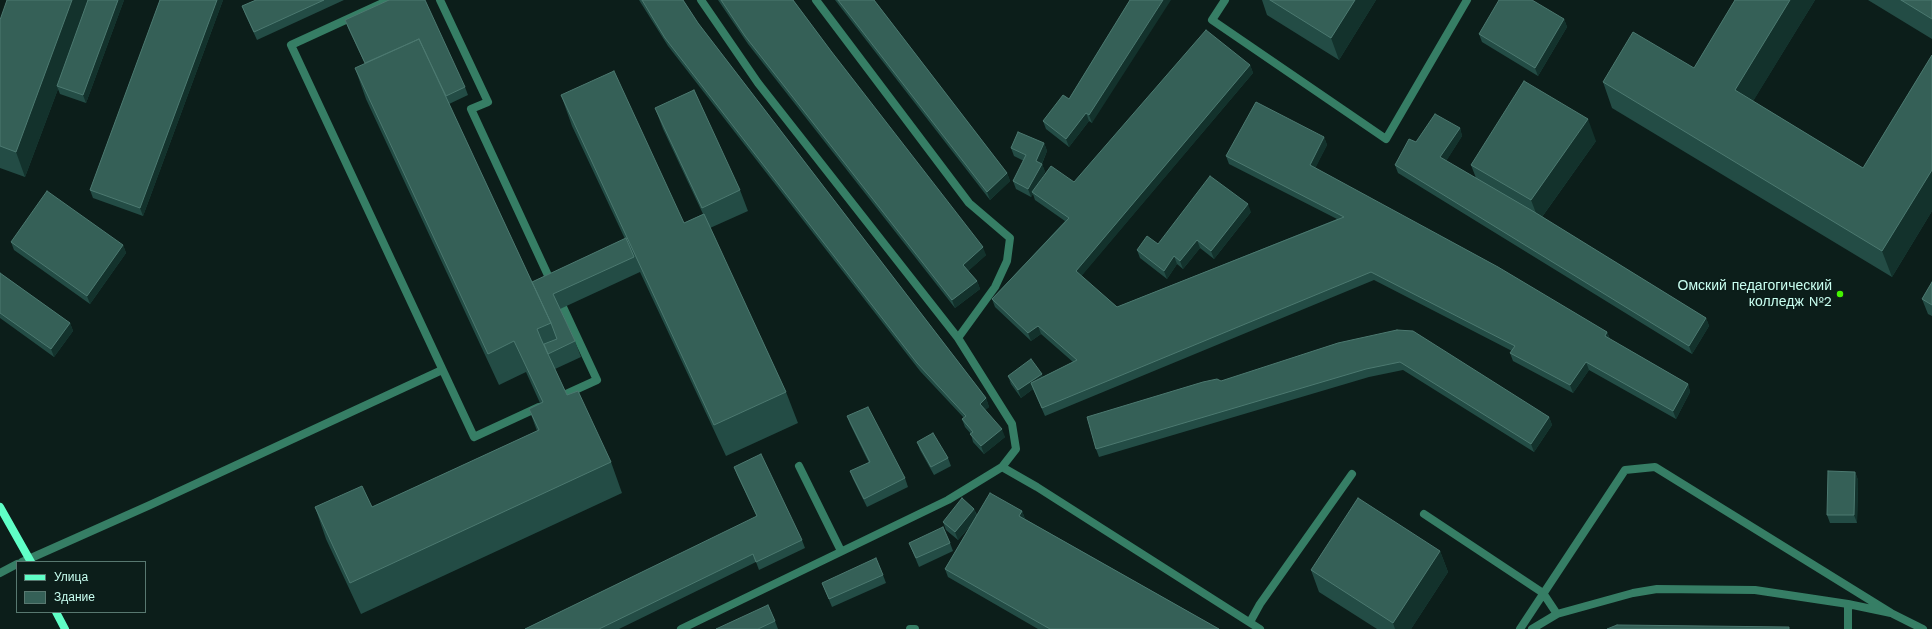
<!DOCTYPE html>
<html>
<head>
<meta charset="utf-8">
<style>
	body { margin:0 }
	#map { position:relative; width:1932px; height:629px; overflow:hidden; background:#0c1e1a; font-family:"Work Sans",sans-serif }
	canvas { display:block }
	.legend { position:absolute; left:16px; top:561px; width:130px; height:52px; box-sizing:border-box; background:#0c1e1a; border:1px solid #587870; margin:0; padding:5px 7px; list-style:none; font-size:12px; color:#c9fff1 }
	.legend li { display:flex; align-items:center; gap:8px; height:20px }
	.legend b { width:20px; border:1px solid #587870 }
</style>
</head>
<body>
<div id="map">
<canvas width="1932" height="629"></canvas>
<ul class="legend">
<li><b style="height:5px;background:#60ffc7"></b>Улица</li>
<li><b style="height:11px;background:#356057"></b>Здание</li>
</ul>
</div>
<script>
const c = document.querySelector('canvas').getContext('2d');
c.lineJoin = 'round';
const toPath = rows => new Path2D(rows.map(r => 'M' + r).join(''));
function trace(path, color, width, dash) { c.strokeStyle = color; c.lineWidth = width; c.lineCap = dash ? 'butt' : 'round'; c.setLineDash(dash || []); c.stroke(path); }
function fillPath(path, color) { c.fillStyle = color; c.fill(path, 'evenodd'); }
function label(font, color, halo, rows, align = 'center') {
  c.font = font + ' "Work Sans",sans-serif'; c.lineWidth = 3; c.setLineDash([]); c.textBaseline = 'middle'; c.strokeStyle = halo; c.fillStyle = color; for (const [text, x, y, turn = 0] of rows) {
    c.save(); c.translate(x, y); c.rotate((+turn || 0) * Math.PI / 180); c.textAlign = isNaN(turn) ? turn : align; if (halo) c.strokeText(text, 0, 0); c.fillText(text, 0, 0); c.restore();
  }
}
const lane = toPath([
	[389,0,291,45,474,437,539,407],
	[440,0,488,102,471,109,552,284],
	[816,0,969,203,1010,238,1007,261,995,287,958,338],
	[1225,0,1212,20,1386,139,1467,0],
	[563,307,597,380,564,395],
	[799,466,841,551],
	[1002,467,1037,487,1260,629],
	[1424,514,1543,593,1557,614],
	[22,562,150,505,442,370],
	[0,573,17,564],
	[1848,604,1848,629],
	[1250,622,1260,604,1352,474],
	[681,629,948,500,1002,467,1016,449,1012,424,958,338,758,83,701,0],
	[910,629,915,629],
	[1520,629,1625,470,1655,467,1891,613],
	[1532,629,1557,614,1633,593,1657,589,1755,590,1848,604,1891,613,1923,629]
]);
const secondary = toPath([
	[0,507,31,562],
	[56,612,65,629]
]);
const wall = toPath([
	[124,0,86,103,60,94,58,89,25,177,0,168,0,20],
	[160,0,223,0,143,216,93,198,90,190],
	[256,0,344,0,257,40,245,14,242,6],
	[639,0,683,0,698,23,986,398,989,407,985,410,1005,437,984,454,973,442,971,434,965,427,962,419,964,418,920,371,668,46],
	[718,0,793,0,831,51,986,255,968,271,977,281,980,289,955,308,748,44],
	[835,0,874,0,1007,173,1010,181,990,200],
	[1130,0,1092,123,1089,121,1069,147,1046,129,1043,121,1069,99],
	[1262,0,1376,0,1339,60,1267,15],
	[1735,0,1815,0,1753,101,1863,168,1932,55,1932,211,1892,277,1612,108,1603,82,1694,68],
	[1868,0,1932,0,1932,39],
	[1564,19,1567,27,1538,76,1482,42,1479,34],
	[345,20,465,87,468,95,449,104,532,282,625,239,572,126,561,95,684,223,703,214,663,129,655,108,740,190,748,211,710,228,786,392,798,423,726,456,640,272,560,309,575,341,581,357,555,369,567,395,611,462,622,493,361,614,326,539,315,507,372,507,537,431,529,409,540,403,526,372,499,385,366,99,355,68,365,64,348,28],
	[1250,65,1253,73,1081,276,1117,307,1337,219,1229,164,1226,156,1324,137,1327,145,1315,168,1607,332,1610,339,1688,384,1690,392,1676,419,1589,370,1573,393,1513,361,1510,353,1512,351,1374,280,1045,416,1033,389,1021,398,1011,384,1008,376,1043,377,1073,362,1041,334,1031,341,995,307,992,299,1065,221,1035,200,1033,194,1031,197,1016,189,1013,181,1024,161,1014,156,1011,148,1044,143,1047,151,1042,164,1045,172,1040,180,1074,182],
	[1460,128,1462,136,1446,161,1476,178,1471,165,1596,141,1542,217,1706,318,1709,326,1692,354,1398,173,1395,165,1416,142],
	[1251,212,1214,259,1200,248,1183,269,1177,264,1167,279,1140,258,1137,250,1158,244],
	[11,242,123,245,126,253,90,304,14,250],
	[0,273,70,323,73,331,54,357,0,318],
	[1932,282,1932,316,1928,314,1922,299],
	[1397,330,1549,417,1552,425,1534,452,1403,370,1369,377,1099,457,1096,449,1221,381],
	[847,416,905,478,908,487,867,507,853,479,850,471,869,463,850,424],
	[917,442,948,458,951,466,934,475,920,450],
	[734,467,802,540,805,548,759,570,756,562,619,629,525,629,757,517,737,475],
	[1855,472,1858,480,1857,523,1830,523,1827,515],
	[974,509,977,515,1022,511,1025,519,1219,629,1038,629,948,577,945,569,971,525,958,540,946,530,943,522],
	[909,543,950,543,953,551,919,567],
	[1440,551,1448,572,1411,629,1377,629,1319,592,1311,570],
	[883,575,886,583,832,607,822,583],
	[775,621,778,629,716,629]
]);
const shadedWall = toPath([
	[72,0,91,0,57,86,58,89,25,177,16,152],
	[118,0,124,0,86,103,83,95],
	[217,0,223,0,143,216,140,208],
	[1163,0,1171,0,1092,123,1089,115],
	[1355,0,1376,0,1339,60,1331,38],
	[1790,0,1815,0,1744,116,1735,90],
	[1564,19,1567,27,1538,76,1535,68],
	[1250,65,1253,73,1079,279,1076,271],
	[1086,113,1089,121,1069,147,1066,139],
	[1588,119,1596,141,1539,221,1531,200],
	[1460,128,1462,136,1443,166,1440,157],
	[1324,137,1327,145,1313,173,1310,165],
	[1044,143,1047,151,1040,168,1042,164,1045,172,1033,193,1032,192,1033,194,1031,197,1028,189,1036,161],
	[1932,170,1932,211,1892,277,1882,251],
	[1007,173,1010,181,990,200,987,192],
	[1248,204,1251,212,1214,259,1211,251],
	[1197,240,1200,248,1183,269,1180,261],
	[123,245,126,253,90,304,87,296],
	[983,247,986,255,966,273,963,265],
	[1174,256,1177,264,1167,279,1164,271],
	[977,281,980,289,955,308,952,300],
	[1706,318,1709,326,1692,354,1689,346],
	[70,323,73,331,54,357,51,349],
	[1038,326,1041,334,1031,341,1028,333],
	[1607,332,1610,340,1605,336],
	[1586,362,1589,370,1573,393,1570,385],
	[1042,374,1045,382,1031,383,1033,389,1021,398,1018,390],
	[1688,384,1690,392,1676,419,1673,411],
	[986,398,989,407,983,412,980,404],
	[1549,417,1552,425,1534,452,1531,444],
	[1002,429,1005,437,984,454,981,446],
	[1855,472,1858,480,1857,523,1854,515],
	[974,509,977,517,958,540,955,532],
	[1022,511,1025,519,1022,524,1019,516],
	[1440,551,1448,572,1411,629,1395,629,1393,623]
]);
const building = toPath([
	[7,0,72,0,16,152,0,146,0,20,7,0],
	[88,0,118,0,83,95,57,86,88,0],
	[160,0,217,0,140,208,90,190,160,0],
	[256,0,324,0,254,32,242,6,256,0],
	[389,0,425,0,465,87,446,96,419,39,365,63,345,20,389,0],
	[642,0,683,0,698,23,986,398,980,404,1002,429,981,446,970,434,973,432,962,419,966,416,917,363,665,38,642,0],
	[721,0,793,0,831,51,983,247,963,265,977,281,952,300,745,36,721,0],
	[838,0,874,0,1007,173,987,192,838,0],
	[1130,0,1163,0,1089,115,1086,113,1066,139,1043,121,1063,95,1069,99,1130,0],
	[1270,0,1355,0,1331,38,1270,0],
	[1499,0,1532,0,1564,19,1535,68,1479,34,1499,0],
	[1735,0,1790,0,1735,90,1863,168,1932,55,1932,170,1882,251,1603,82,1633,32,1694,68,1735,0],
	[1901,0,1932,0,1932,19,1901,0],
	[1206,30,1250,65,1076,271,1117,307,1344,217,1226,156,1256,102,1324,137,1310,165,1498,267,1607,332,1605,336,1688,384,1673,411,1586,362,1570,385,1510,353,1515,346,1371,272,1042,408,1031,383,1077,360,1038,326,1028,333,992,299,1069,218,1032,192,1051,166,1074,182,1206,30],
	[419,39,551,323,537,329,541,339,567,395,578,391,611,462,350,583,315,507,362,486,372,507,539,430,529,409,543,402,514,341,488,354,355,68,419,39],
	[614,71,684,223,704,214,786,392,714,425,561,95,614,71],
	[1524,81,1588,119,1531,200,1471,165,1524,81],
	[694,90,740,190,702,208,655,108,694,90],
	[1435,114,1460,128,1440,157,1536,213,1706,318,1689,346,1395,165,1409,139,1416,142,1435,114],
	[1018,132,1044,143,1036,161,1042,164,1028,189,1013,181,1026,155,1011,148,1018,132],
	[1210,176,1248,204,1211,251,1197,240,1180,261,1174,256,1164,271,1137,250,1147,236,1158,244,1210,176],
	[47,191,123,245,87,296,11,242,47,191],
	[626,238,634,257,553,294,575,341,548,354,544,344,557,339,551,323,532,282,626,238],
	[0,273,70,323,51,349,0,313,0,273],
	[1932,282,1932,305,1922,299,1932,282],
	[1397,330,1413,331,1549,417,1531,444,1400,362,1366,369,1096,449,1087,417,1203,382,1217,379,1221,381,1338,343,1397,330],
	[1031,359,1042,374,1018,390,1008,376,1031,359],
	[868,407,905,478,864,499,850,471,870,462,847,416,868,407],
	[933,433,948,458,931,467,917,442,933,433],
	[761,454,802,540,756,562,753,554,599,629,525,629,757,516,734,467,761,454],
	[1828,471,1855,472,1854,515,1827,515,1828,471],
	[990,493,1022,511,1019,516,1219,629,1050,629,945,569,990,493],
	[962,498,974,509,955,532,943,522,962,498],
	[1358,498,1440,551,1393,623,1311,570,1358,498],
	[943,527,950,543,916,558,909,543,943,527],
	[876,558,883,575,829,599,822,583,876,558],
	[768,605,775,621,758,629,716,629,768,605],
	[1617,625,1789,627,1789,629,1607,629,1617,625]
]);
const markers = [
	[1840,294,4,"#44f400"]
];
const poiNames = [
	["Омский педагогический",1832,286],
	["колледж №2",1832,302]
];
trace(lane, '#367e65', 8);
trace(secondary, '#60ffc7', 8);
fillPath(wall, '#234c45');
fillPath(shadedWall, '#13322c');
fillPath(building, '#356057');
trace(building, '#4c7970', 1);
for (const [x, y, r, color] of markers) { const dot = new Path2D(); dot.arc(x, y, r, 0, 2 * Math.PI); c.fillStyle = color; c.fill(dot); trace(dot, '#0c1e1a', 1.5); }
label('14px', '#c9fff1', '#0c1e1a', poiNames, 'right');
</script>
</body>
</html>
